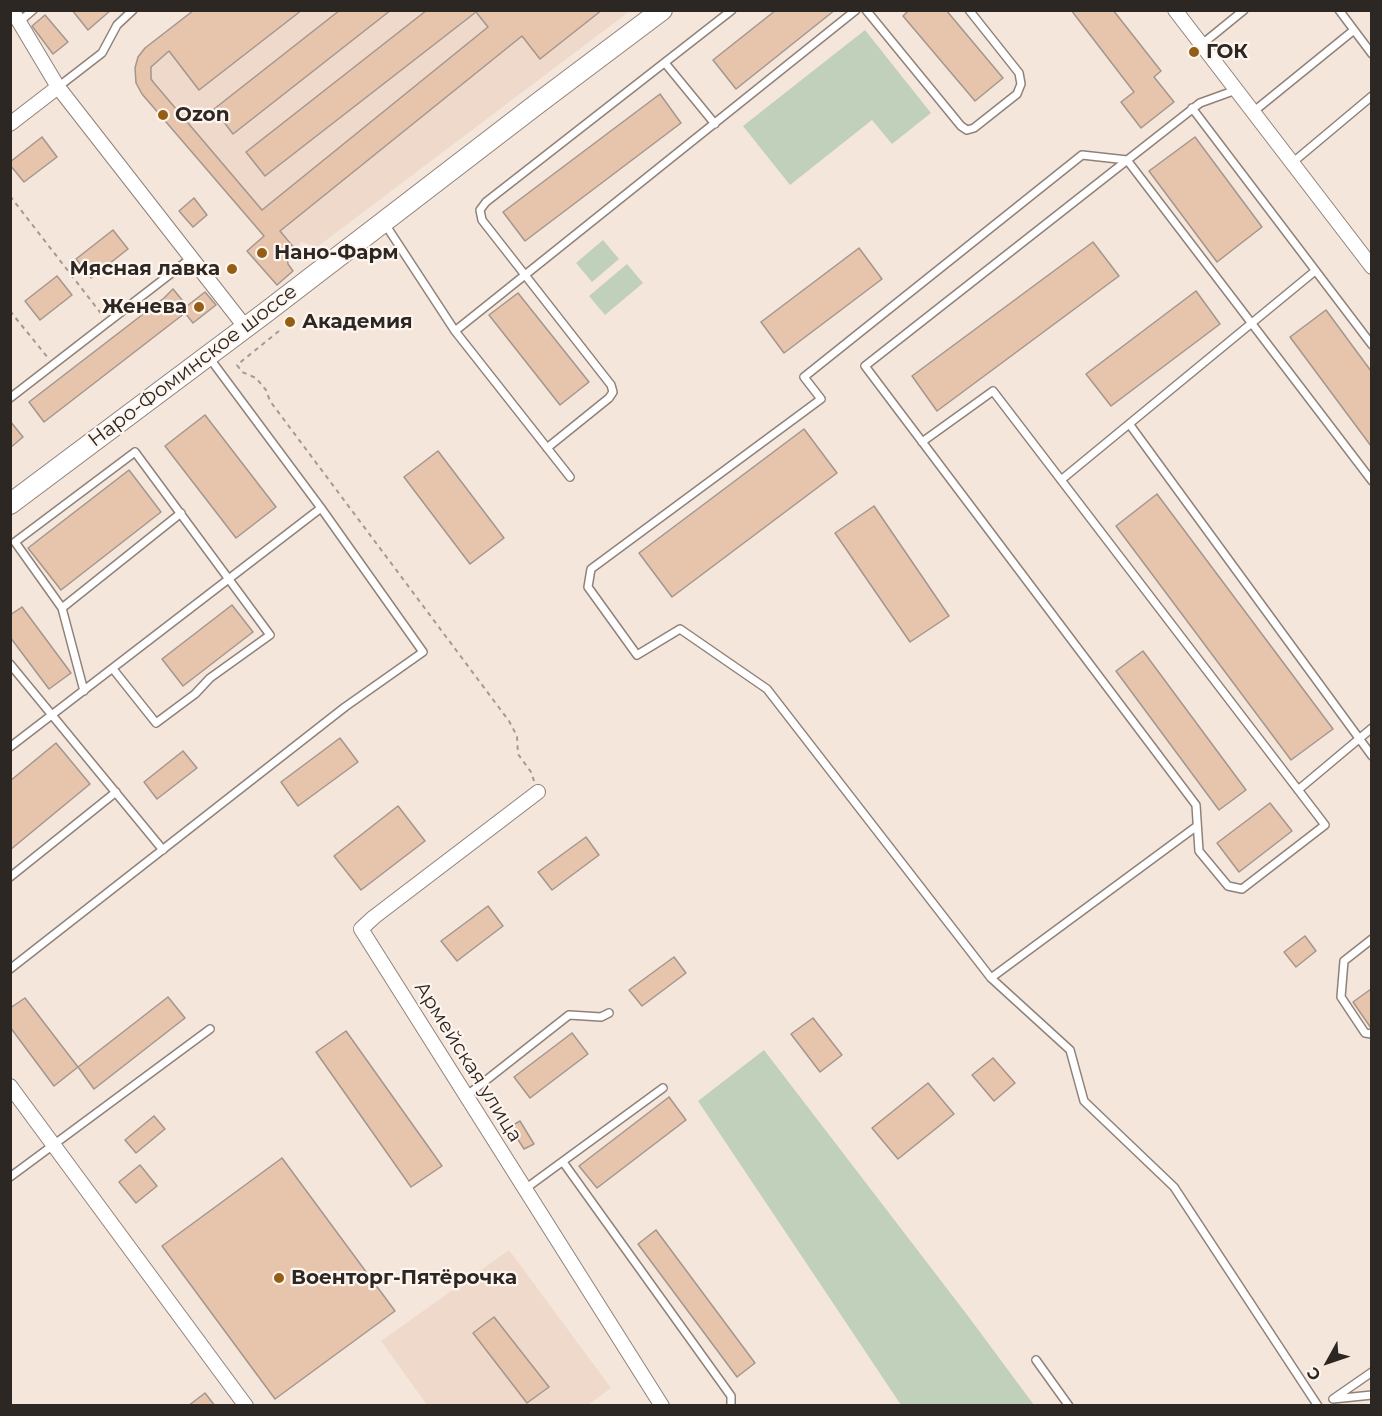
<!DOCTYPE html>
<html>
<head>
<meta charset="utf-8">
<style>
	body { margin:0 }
	#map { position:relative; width:1382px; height:1416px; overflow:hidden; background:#f5e6dc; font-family:Montserrat,sans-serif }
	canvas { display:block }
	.frame { position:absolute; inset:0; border:12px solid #2d2723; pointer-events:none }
	.north { position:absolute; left:1298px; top:1332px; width:60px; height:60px; -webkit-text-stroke:4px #fef5ef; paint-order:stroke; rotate:230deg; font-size:16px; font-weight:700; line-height:24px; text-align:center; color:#2d2723 }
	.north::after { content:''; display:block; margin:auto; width:21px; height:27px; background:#2d2723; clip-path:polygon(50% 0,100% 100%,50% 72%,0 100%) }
</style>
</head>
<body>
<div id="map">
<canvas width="1382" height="1416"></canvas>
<div class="frame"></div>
<div class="north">С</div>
</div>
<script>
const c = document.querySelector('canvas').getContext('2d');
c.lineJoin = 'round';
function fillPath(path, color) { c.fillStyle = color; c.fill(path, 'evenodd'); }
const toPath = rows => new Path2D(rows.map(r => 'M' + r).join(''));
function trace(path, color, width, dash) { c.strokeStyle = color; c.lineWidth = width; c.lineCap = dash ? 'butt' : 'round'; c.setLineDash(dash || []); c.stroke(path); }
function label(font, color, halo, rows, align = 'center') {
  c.font = font + ' Montserrat,sans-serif'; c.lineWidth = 4.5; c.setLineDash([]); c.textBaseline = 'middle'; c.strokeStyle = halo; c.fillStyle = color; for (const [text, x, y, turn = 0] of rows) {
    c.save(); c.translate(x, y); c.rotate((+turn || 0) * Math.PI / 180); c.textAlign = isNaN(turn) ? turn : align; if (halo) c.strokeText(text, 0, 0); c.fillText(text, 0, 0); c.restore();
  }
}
const built = toPath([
	[194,11,630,11,317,247,302,242,283,259,142,94,136,83,135,68,138,57],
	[509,1250,611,1388,588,1405,427,1405,381,1341]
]);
const green = toPath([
	[865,30,931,113,892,144,872,120,790,185,743,126],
	[603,240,619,259,592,282,576,263],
	[627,264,643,283,605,315,589,296],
	[764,1050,968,1316,1034,1405,901,1405,698,1101]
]);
const building = toPath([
	[72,10,111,10,88,30,72,10],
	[194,10,302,10,199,90,169,51,151,67,151,79,154,83,262,210,488,27,476,12,265,176,246,152,427,10,602,10,540,59,522,36,280,231,295,249,287,256,288,264,293,271,277,285,247,251,264,236,142,94,136,83,135,68,138,57,145,48,194,10],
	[340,10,391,10,233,134,214,109,340,10],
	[776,10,835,10,736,89,713,60,776,10],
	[909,10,946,10,1003,78,975,101,903,16,909,10],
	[1071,10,1113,10,1161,71,1154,77,1174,102,1141,128,1121,102,1134,92,1071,10],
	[45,15,68,42,53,54,32,26,45,15],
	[660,94,681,123,525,241,503,212,660,94],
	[42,137,57,157,24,182,10,165,10,162,42,137],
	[1195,137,1262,227,1217,262,1149,171,1195,137],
	[194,198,207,215,193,227,179,211,194,198],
	[113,230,128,249,91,278,76,259,113,230],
	[1093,242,1119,276,937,411,912,376,1093,242],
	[859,248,882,279,784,353,761,322,859,248],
	[57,276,72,295,40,320,25,301,57,276],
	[173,289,187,306,205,292,216,305,193,323,185,313,44,422,29,402,164,298,173,289],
	[1196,291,1220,324,1111,406,1086,374,1196,291],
	[518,293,589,382,560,405,489,315,518,293],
	[1326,310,1371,371,1371,446,1290,337,1326,310],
	[205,415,276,507,236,538,165,446,205,415],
	[10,421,23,437,10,448,10,421],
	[804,429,837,473,672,597,639,553,804,429],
	[438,451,504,538,470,564,404,477,438,451],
	[129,470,161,512,61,590,28,548,129,470],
	[1157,494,1333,729,1291,760,1116,526,1157,494],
	[874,506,949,616,910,642,835,533,874,506],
	[232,605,253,632,183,686,162,659,232,605],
	[22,607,71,673,49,689,10,637,10,615,22,607],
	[1143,651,1246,790,1219,810,1116,671,1143,651],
	[340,738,358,762,298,806,281,782,340,738],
	[56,743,90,784,10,850,10,781,56,743],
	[183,751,197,768,157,799,144,782,183,751],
	[1270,803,1292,831,1239,872,1217,843,1270,803],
	[398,806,425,841,361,890,334,856,398,806],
	[586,837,599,855,552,890,538,872,586,837],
	[488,906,503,926,457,961,441,941,488,906],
	[1305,936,1316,951,1296,967,1284,952,1305,936],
	[674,957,686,973,642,1006,629,990,674,957],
	[1371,989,1371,1028,1353,1002,1371,989],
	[168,997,185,1018,94,1089,78,1067,168,997],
	[25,998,78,1067,54,1086,10,1027,10,1008,25,998],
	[813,1018,842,1055,820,1072,791,1034,813,1018],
	[346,1031,442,1166,411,1187,316,1052,346,1031],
	[572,1033,588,1054,530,1098,514,1077,572,1033],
	[993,1058,1015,1083,994,1101,972,1075,993,1058],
	[928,1083,954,1114,898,1159,872,1128,928,1083],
	[669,1097,686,1120,597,1188,579,1166,669,1097],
	[154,1116,165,1129,136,1153,125,1140,154,1116],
	[520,1121,534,1144,524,1149,510,1127,520,1121],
	[282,1158,395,1311,275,1399,162,1246,282,1158],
	[140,1165,157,1186,136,1203,119,1182,140,1165],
	[656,1230,755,1363,737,1377,638,1244,656,1230],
	[494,1317,549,1387,527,1403,473,1333,494,1317],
	[205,1393,215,1406,188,1406,205,1393]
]);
const path = toPath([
	[10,196,103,316],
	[10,311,48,358],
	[279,331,237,365,242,372,256,378,266,390,270,401,509,721,517,736,518,754,531,772,534,781]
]);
const lane = toPath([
	[866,10,961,126,967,130,974,128,1017,94,1021,84,1019,73,969,10],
	[1339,10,1372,54],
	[19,22,33,10],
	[1201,45,1244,10],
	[665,63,715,124],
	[58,87,102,53,117,25,133,10],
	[1192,108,1372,345],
	[1253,112,1354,30],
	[1292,163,1372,96],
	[385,224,455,331,570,477],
	[455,331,856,10],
	[10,398,191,258],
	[1130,425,1372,756],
	[922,442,993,391,1325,825,1242,889,1228,886,1199,851,1196,805,865,366,1200,103,1236,90],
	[547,448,609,398,613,392,611,385,482,220,480,210,486,202,732,10],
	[1061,480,1315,271],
	[62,608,181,513],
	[10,664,163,850],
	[84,691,62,608,15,542,135,452,270,635,210,678,195,694,156,723,113,669],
	[10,747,321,508],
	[1298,790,1372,728],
	[1197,826,991,978,1070,1050,1084,1101,1174,1187,1318,1406],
	[10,877,116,792],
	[1372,939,1344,961,1341,997,1365,1033,1372,1034],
	[10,969,345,707,423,652,321,508,208,356],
	[991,978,767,689,680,629,637,655,588,587,591,569,821,399,804,377,1082,155,1127,160,1372,481],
	[466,1096,569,1015,601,1017,609,1013],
	[563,1162,731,1396,731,1406],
	[10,1177,210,1029],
	[525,1189,663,1088],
	[1036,1360,1069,1406],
	[1372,1372,1333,1399,1372,1395]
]);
const street = toPath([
	[12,10,58,87,246,328],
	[1175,10,1372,267],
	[10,124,58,87],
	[538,792,374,917,361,929,662,1406],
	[10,1086,246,1406]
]);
const secondary = toPath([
	[10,504,265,313,537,104,662,10]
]);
const markers = [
	[1194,52,6,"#945f14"],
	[163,115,6,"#945f14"],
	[262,253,6,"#945f14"],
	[232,269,6,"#945f14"],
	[199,307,6,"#945f14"],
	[290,322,6,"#945f14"],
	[279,1278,6,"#945f14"]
];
const poiNames = [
	["ГОК",1206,52],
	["Ozon",175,115],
	["Нано-Фарм",274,253],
	["Мясная лавка",220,269,"right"],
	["Женева",187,307,"right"],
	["Академия",302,322],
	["Военторг-Пятёрочка",291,1278]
];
const streetNames = [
	["Наро-Фоминское шоссе",193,366,-37],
	["Армейская улица",468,1062,58]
];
fillPath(built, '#efd9cb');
fillPath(green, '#c1d0ba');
fillPath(building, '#e7c4ac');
trace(building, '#a4968d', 1.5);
trace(lane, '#908279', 10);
trace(street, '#908279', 16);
trace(secondary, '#908279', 22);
trace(path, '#a59992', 2, [4.5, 4.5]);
trace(lane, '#fff', 7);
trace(street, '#fff', 14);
trace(secondary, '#fff', 20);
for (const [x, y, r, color] of markers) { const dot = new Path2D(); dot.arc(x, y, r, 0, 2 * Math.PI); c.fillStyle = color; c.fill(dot); trace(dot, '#fef5ef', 2); }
label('bold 20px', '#2d2723', '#fef5ef', poiNames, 'left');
label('20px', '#2d2723', '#fef5ef', streetNames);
</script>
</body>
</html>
